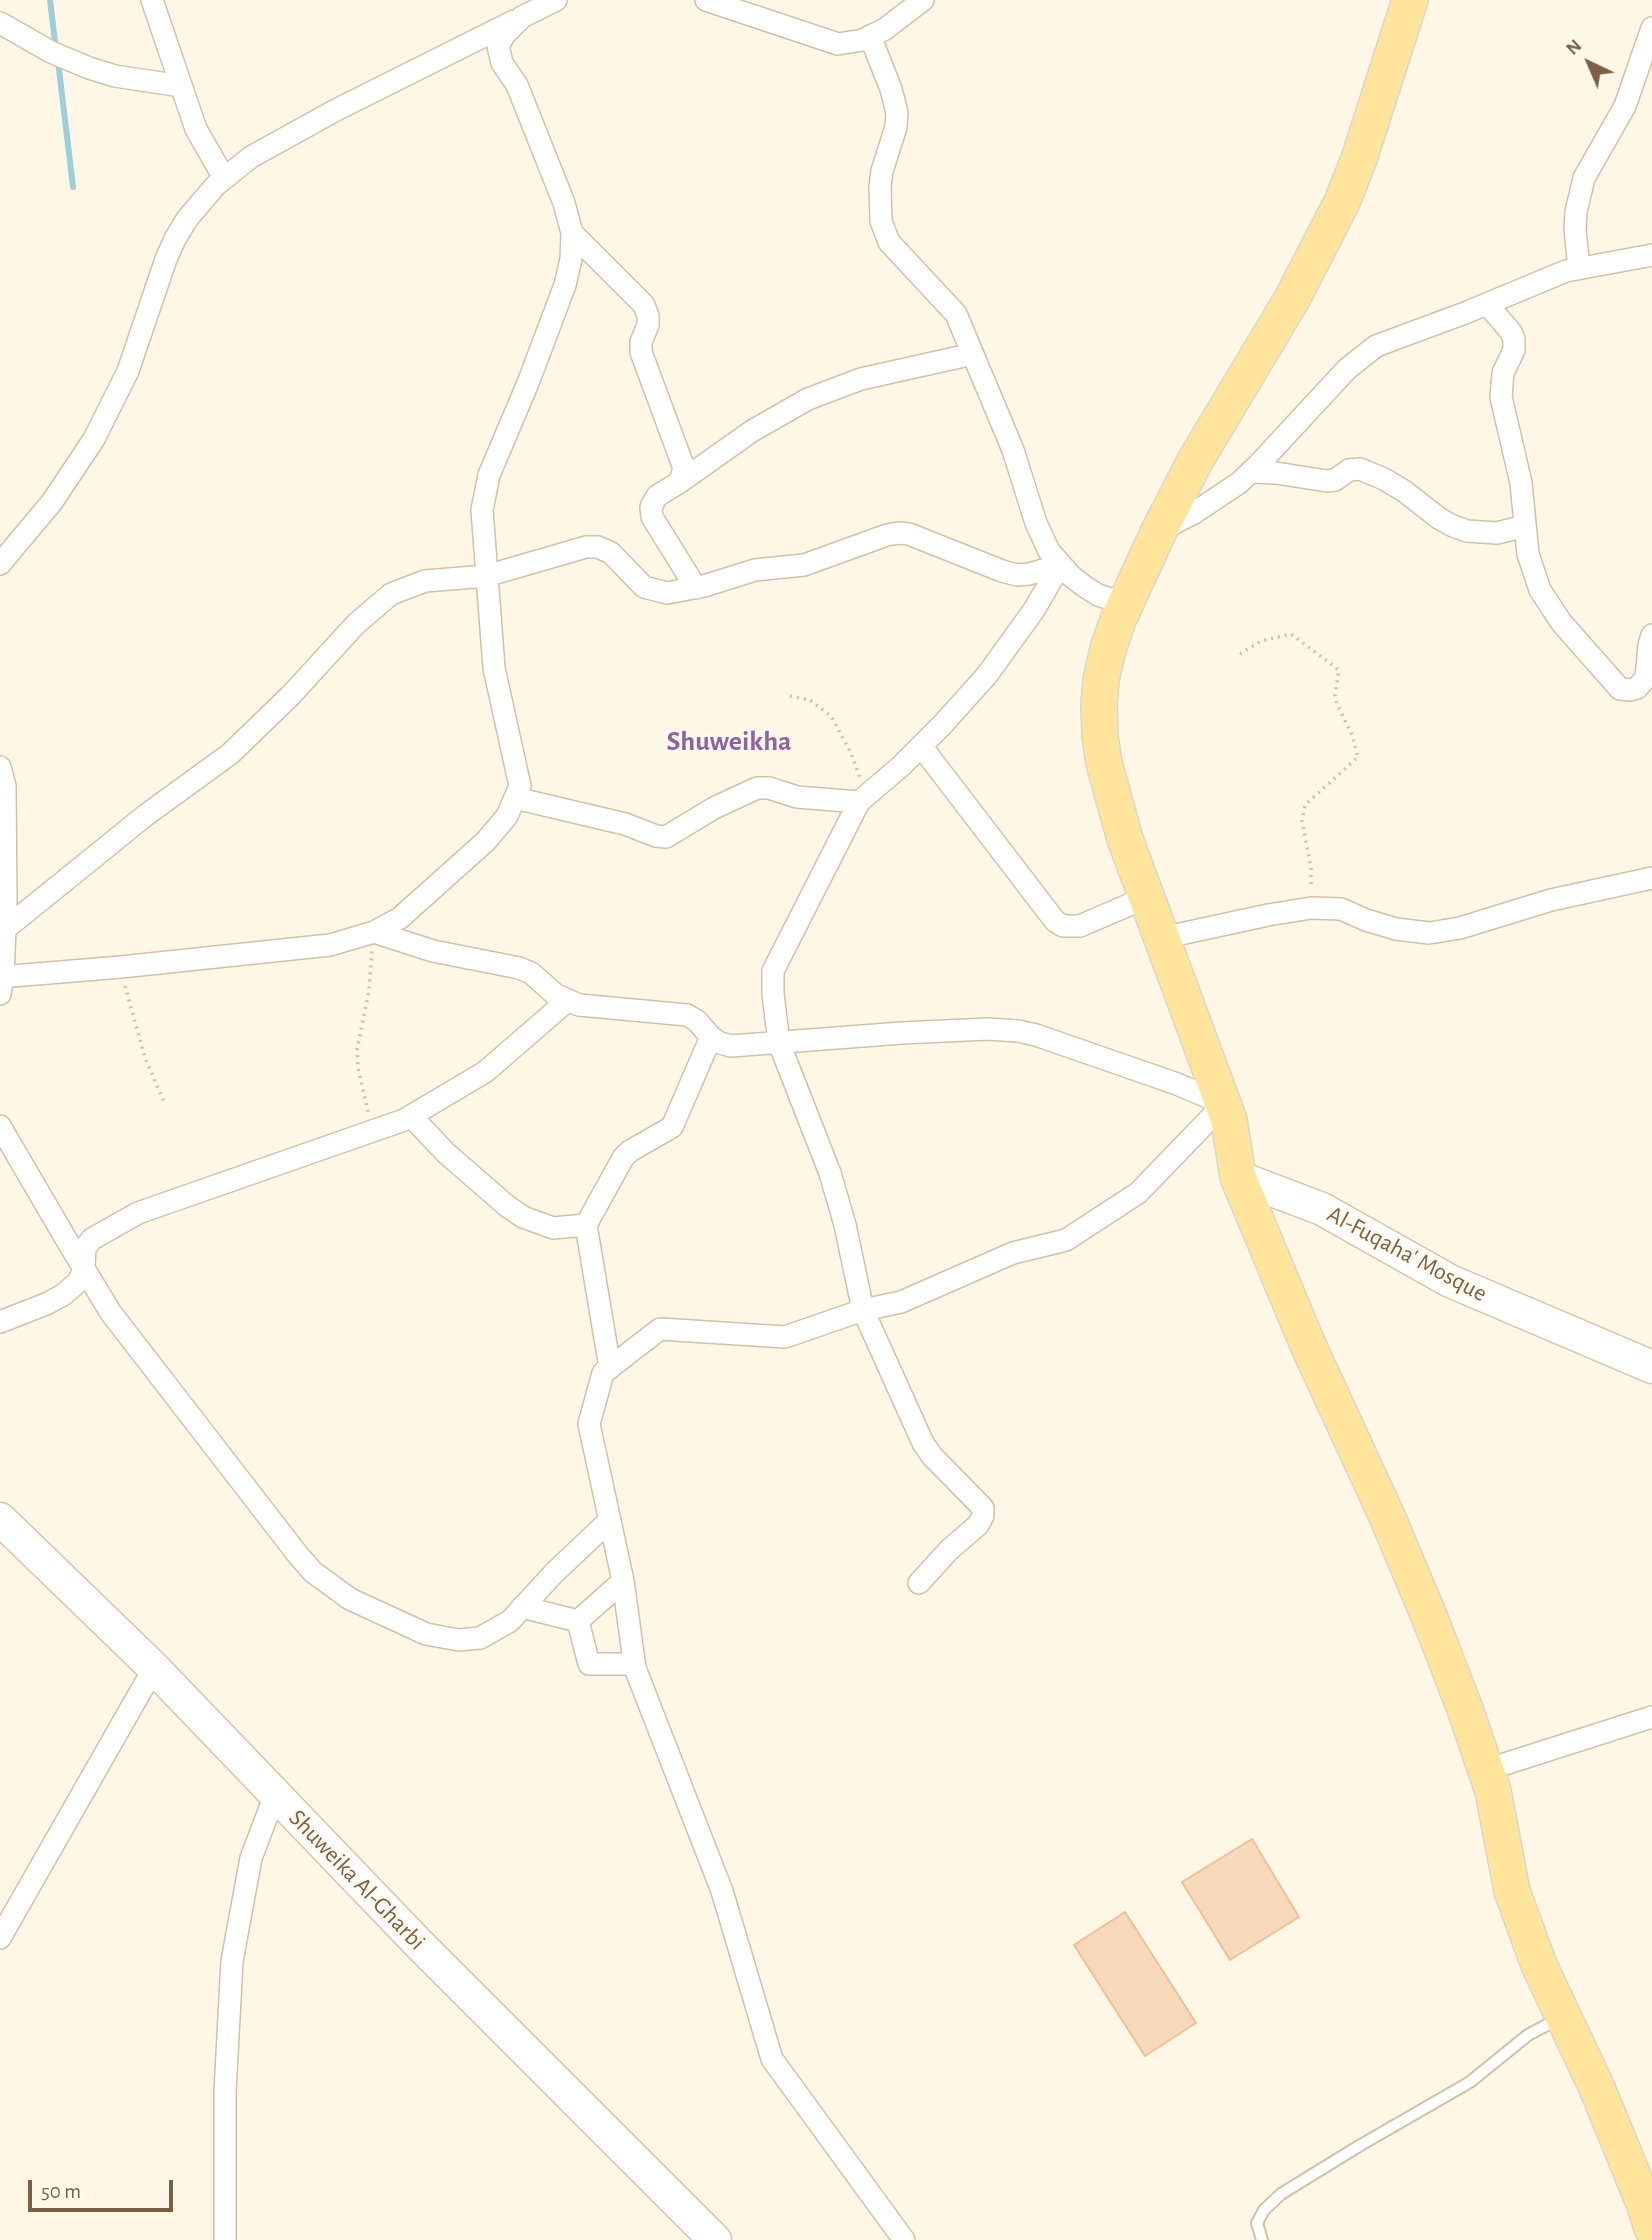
<!DOCTYPE html>
<html>
<head>
<meta charset="utf-8">
<style>
	body { margin:0 }
	#map { position:relative; width:1652px; height:2240px; overflow:hidden; background:#fff7e6; font-family:"Alegreya Sans",sans-serif }
	canvas { display:block }
	.north { position:absolute; left:1554px; top:28px; width:70px; height:70px; -webkit-text-stroke:5px #fffaee; paint-order:stroke; rotate:316deg; font-size:19px; font-weight:700; line-height:28px; text-align:center; color:#7b5f47 }
	.north::after { content:''; display:block; margin:auto; width:24px; height:32px; background:#7b5f47; clip-path:polygon(50% 0,100% 100%,50% 72%,0 100%) }
	.scale { position:absolute; left:28px; top:2180px; width:145px; height:32px; box-sizing:border-box; border:4px solid #7b5f47; border-top:0; padding-left:9px; font-size:21px; line-height:24px; white-space:nowrap; color:#7b5f47; -webkit-text-stroke:5px #fffaee; paint-order:stroke }
</style>
</head>
<body>
<div id="map">
<canvas width="1652" height="2240"></canvas>
<div class="north">N</div>
<div class="scale">50 m</div>
</div>
<script>
const c = document.querySelector('canvas').getContext('2d');
c.lineJoin = 'round';
const toPath = rows => new Path2D(rows.map(r => 'M' + r).join(''));
function trace(path, color, width, dash) { c.strokeStyle = color; c.lineWidth = width; c.lineCap = dash ? 'butt' : 'round'; c.setLineDash(dash || []); c.stroke(path); }
function fillPath(path, color) { c.fillStyle = color; c.fill(path, 'evenodd'); }
function label(font, color, halo, rows, align = 'center') {
  c.font = font + ' "Alegreya Sans",sans-serif'; c.lineWidth = 5; c.setLineDash([]); c.textBaseline = 'middle'; c.strokeStyle = halo; c.fillStyle = color; for (const [text, x, y, turn = 0] of rows) {
    c.save(); c.translate(x, y); c.rotate((+turn || 0) * Math.PI / 180); c.textAlign = isNaN(turn) ? turn : align; if (halo) c.strokeText(text, 0, 0); c.fillText(text, 0, 0); c.restore();
  }
}
const stream = toPath([
	[50,0,56,50],
	[58,61,73,187]
]);
const building = toPath([
	[1252,1839,1299,1917,1230,1960,1182,1882,1252,1839],
	[1125,1912,1196,2023,1145,2056,1074,1945,1125,1912]
]);
const path = toPath([
	[1240,654,1261,641,1291,634,1339,670,1335,695,1337,704,1352,735,1358,757,1305,805,1302,821,1311,868,1311,889],
	[790,696,810,700,831,716,851,753,860,778],
	[125,986,145,1058,165,1104],
	[368,1112,358,1068,357,1050,369,990,372,951]
]);
const lane = toPath([
	[1262,2240,1257,2223,1264,2210,1281,2194,1359,2146,1470,2082,1528,2035,1558,2019]
]);
const street = toPath([
	[152,0,196,129,224,178],
	[706,0,838,44,863,40,885,29,923,0],
	[0,23,51,52,89,68,115,76,181,86],
	[870,36,891,89,897,113,896,127,882,171,880,187,881,221,889,242,956,314,1013,450,1036,523,1049,551,1071,576,1084,586,1098,595,1126,604],
	[572,233,644,305,648,316,648,325,641,342,641,352,684,468,680,482,657,496,651,507,652,517,696,588],
	[1579,268,1575,230,1576,212,1584,178,1625,106,1652,28],
	[1487,304,1511,332,1514,339,1514,350,1503,373,1501,397,1521,483,1528,554,1540,590,1561,622,1620,689,1630,690,1637,688,1646,678,1649,645,1652,635],
	[1251,472,1276,473,1327,481,1335,480,1349,470,1360,469,1384,479,1404,491,1440,519,1453,526,1467,531,1497,533,1525,526],
	[680,482,752,431,808,399,861,379,973,354],
	[1161,530,1194,513,1239,483,1259,464,1347,369,1376,346,1465,313,1566,271,1652,255],
	[0,564,52,502,94,439,128,371,166,259,175,239,187,219,216,185,251,157,336,110,514,21],
	[921,746,1055,921,1063,926,1080,926,1147,897],
	[0,767,5,786,6,905,3,976,0,994],
	[515,798,625,824,656,836,666,837,714,808,757,788,769,788,797,797,859,802],
	[5,929,146,815,230,754,291,695,356,624,391,594,425,581,486,576,586,547,598,547,611,553,644,587,667,593,704,586,755,570,804,565,887,535,899,533,909,534,1002,571,1017,575,1029,574,1060,565],
	[374,932,433,951,519,968,531,973,556,995,579,1005,687,1015,697,1021,711,1037,720,1043,731,1046,902,1033,988,1029,1018,1031,1036,1035,1177,1084,1224,1104,1138,1193,1066,1240,1013,1253,901,1302,863,1310,785,1337,660,1329,603,1373,589,1424,623,1581,635,1668,722,1891,772,2059,904,2240],
	[1162,938,1268,915,1311,908,1341,909,1366,920,1396,929,1429,933,1460,928,1551,900,1652,878],
	[0,977,121,967,330,945,374,932,400,918,486,841,507,816,520,786,494,668,482,510,489,475,528,383,565,285,571,259,572,233,564,203,517,85,502,63,498,46,505,34,522,17,556,0],
	[411,1116,446,1153,507,1206,523,1217,553,1228,586,1225,623,1158,630,1151,672,1127,711,1037],
	[0,1126,66,1239,111,1313,298,1555,313,1572,350,1599,426,1634,459,1640,480,1638,510,1621,554,1573,610,1520],
	[586,1225,610,1368],
	[0,1322,46,1304,63,1295,79,1281,84,1268,85,1248,92,1239,138,1213,404,1120,485,1072,567,1001],
	[623,1581,578,1621,589,1664,628,1664,635,1668],
	[919,1583,949,1550,978,1525,983,1516,983,1508,932,1456,923,1443,863,1310,845,1225,830,1173,779,1043,773,994,773,971,859,802,901,766,943,724,987,675,1034,610,1060,565],
	[522,1607,578,1621],
	[1486,1770,1652,1717],
	[0,1938,154,1668],
	[225,2240,225,2092,232,1961,251,1858,275,1795]
]);
const secondary = toPath([
	[1238,1177,1322,1209,1450,1281,1652,1367],
	[0,1519,154,1668,419,1944,715,2240]
]);
const primary = toPath([
	[1410,0,1359,159,1342,202,1292,299,1195,461,1159,531,1118,620,1108,649,1101,680,1099,704,1100,736,1104,763,1125,839,1229,1120,1238,1177,1308,1345,1386,1514,1429,1616,1465,1709,1493,1791,1512,1891,1539,1965,1597,2088,1644,2203,1652,2228]
]);
const streetNames = [
	["Al-Fuqaha' Mosque",1407,1254,28],
	["Shuweika Al-Gharbi",357,1880,46]
];
const quarterNames = [
	["Shuweikha",729,742]
];
trace(stream, '#9ccede', 6);
fillPath(building, '#f7d8ba');
trace(building, '#ecc098', 2);
trace(lane, '#d2c0aa', 14);
trace(street, '#d2c0aa', 24);
trace(secondary, '#d8c2a9', 35);
trace(primary, '#ddd5cf', 38);
trace(path, '#ddbc9c', 3.5, [2, 5]);
trace(lane, '#fff', 10);
trace(street, '#fff', 21);
trace(secondary, '#fff', 32);
trace(primary, '#ffe49c', 35);
label('24px', '#7b5f47', '#fffaee', streetNames);
label('bold 28px', '#90629f', '#fffaee', quarterNames);
</script>
</body>
</html>
